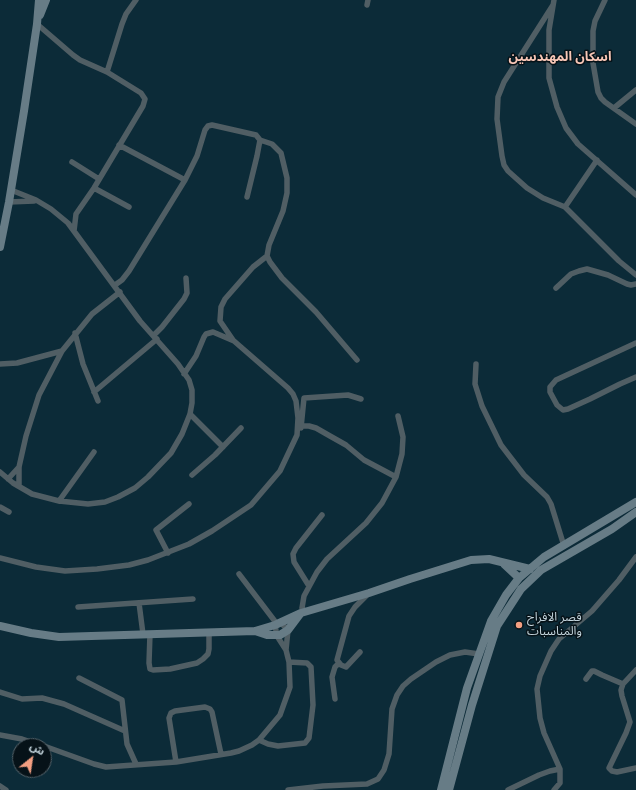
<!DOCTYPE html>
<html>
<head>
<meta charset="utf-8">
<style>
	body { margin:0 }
	#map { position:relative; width:636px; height:790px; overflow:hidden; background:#0c2b38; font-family:"Times New Roman","Noto Sans Arabic",serif }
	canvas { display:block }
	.north { position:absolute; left:12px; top:738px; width:40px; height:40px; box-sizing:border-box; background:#061218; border:1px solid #526067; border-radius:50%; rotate:30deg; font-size:11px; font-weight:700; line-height:16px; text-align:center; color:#c4d5dd }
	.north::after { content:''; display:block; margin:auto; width:14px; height:18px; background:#f39f82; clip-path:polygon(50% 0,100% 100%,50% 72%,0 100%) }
</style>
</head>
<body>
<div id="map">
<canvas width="636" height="790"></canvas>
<div class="north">ش</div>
</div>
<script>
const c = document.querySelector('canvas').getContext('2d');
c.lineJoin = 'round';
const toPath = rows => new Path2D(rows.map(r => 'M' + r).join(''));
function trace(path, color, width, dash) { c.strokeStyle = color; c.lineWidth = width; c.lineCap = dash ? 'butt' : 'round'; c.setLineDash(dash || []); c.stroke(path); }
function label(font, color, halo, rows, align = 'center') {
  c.font = font + ' "Times New Roman","Noto Sans Arabic",serif'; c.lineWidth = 3; c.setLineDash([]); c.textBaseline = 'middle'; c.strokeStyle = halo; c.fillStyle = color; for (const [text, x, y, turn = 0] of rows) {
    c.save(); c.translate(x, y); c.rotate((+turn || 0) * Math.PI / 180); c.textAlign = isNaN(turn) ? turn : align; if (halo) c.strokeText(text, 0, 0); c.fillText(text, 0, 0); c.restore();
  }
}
const street = toPath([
	[554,0,549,30,549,78,557,107,566,128,578,144,636,195],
	[605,0,595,21,593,31,593,63,598,92,601,98,605,102,636,124],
	[367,5,368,0],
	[553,5,504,82,498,97,497,119,502,156,504,165,508,171,527,188,543,198,565,207,619,261,636,275],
	[37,24,73,55,80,60,107,72,141,93,145,99,143,106,94,188,76,214,74,231],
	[107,72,122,24,126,14,136,0],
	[614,108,636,90],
	[260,140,272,144,281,153,287,178,287,193,283,211,269,245,267,256,270,262,282,278,316,312,357,360],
	[119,145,185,180],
	[72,162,99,179],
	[94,188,129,207],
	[9,202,34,201],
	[565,207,597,160],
	[115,285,122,280,129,271,185,180,197,156,205,130,208,126,212,125,256,135,260,140,257,156,247,197],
	[556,288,571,274,579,271,587,269,608,275,627,284,631,285,636,284],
	[75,333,83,364,98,401],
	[154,335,162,327,184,299,187,293,186,278],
	[233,340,220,321,221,307,225,299,253,267,267,256],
	[636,343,556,380,550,387,550,392,557,405,563,410,568,409,590,399,620,384,636,377],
	[0,364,17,363,62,351],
	[476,364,475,384,482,406,501,445,524,475,547,497,551,504,564,546],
	[94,392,157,339],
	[190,414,223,447],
	[302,426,309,426,316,428,330,436,346,445,364,460,396,477,382,503,366,523,327,559,317,572,304,596,302,608,305,612],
	[301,428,304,398,348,395,361,399],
	[0,472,13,483,32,494,59,501,88,504,105,502,118,497,135,488,148,477,171,453,182,434,190,414,192,403,192,390,189,380,178,364,140,321,68,223,51,209,36,200,11,190],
	[192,475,215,455,241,428],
	[396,477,402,454,403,437,398,416],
	[8,479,19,467],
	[19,486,19,467,26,436,39,395,62,351,92,314,120,292],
	[59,501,94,452],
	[0,507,9,512],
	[168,553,156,530,189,504],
	[0,558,36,567,65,571,97,569,129,565,148,560,189,544,212,531,251,505,280,471,297,435,298,418,296,401,293,394,288,388,234,341,213,332,206,334,204,337,196,356,184,374],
	[239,574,277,624],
	[309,586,294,562,293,554,296,548,322,515],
	[139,603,143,634],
	[78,607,193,599],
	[280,622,288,630,286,650],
	[150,634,149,663,150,669,153,670,170,669,197,663,203,659,208,654,209,649,209,633],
	[360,652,346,667,341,665,337,660,349,616,355,607,367,595],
	[636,670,623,684,621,690,622,696,630,722,626,733,609,768,612,771,617,772,636,768],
	[79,678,122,700,127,744,136,764],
	[586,679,592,671,594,671,602,675,623,684],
	[0,692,22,699,42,698,64,704,125,731],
	[335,699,332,677,335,667,339,663],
	[0,735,22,739,43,746],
	[259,740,268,744,278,746,305,743,309,738,313,705,311,667,307,663,289,662],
	[44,746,94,764,106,767,176,762,231,753,239,751,252,745,259,740,280,715,290,687,289,662,286,650,277,636,275,625],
	[176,762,169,718,171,713,175,711,205,707,210,709,212,712,221,754],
	[0,786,6,790],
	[288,790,323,786,367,784,378,779,384,770,389,754,392,709,397,695,403,686,411,679,436,662,450,655,465,652,479,654],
	[508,790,539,775,550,771,560,769],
	[554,790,560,783,560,769,544,733,540,718,537,689,540,676,551,651,559,639,592,611,619,580,636,557]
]);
const secondary = toPath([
	[40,15,46,0],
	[0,247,9,202,24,111,37,24,39,0],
	[504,564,519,578],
	[0,626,31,633,59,637,255,631,275,625,301,613,369,593,410,579,471,560,489,559,530,569],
	[255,631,267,635,280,635,288,630,300,614],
	[441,790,467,688,491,621,506,595,519,578,544,557,636,502],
	[449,790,472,705,497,626,521,589,541,570,612,529,636,512]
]);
const markers = [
	[519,625,4,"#f39f82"]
];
const poiNames = [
	["قصر الافراح",527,618],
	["والمناسبات",527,632]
];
const neighbourhoodNames = [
	["اسكان المهندسين",560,58]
];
trace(street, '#505e64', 5.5);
trace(secondary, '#677c86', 8);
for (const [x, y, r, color] of markers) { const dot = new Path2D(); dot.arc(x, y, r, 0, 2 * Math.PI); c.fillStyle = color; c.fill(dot); trace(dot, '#061218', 1.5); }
label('12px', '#c4d5dd', '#061218', poiNames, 'left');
label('bold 13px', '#f8c7b7', '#061218', neighbourhoodNames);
</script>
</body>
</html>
